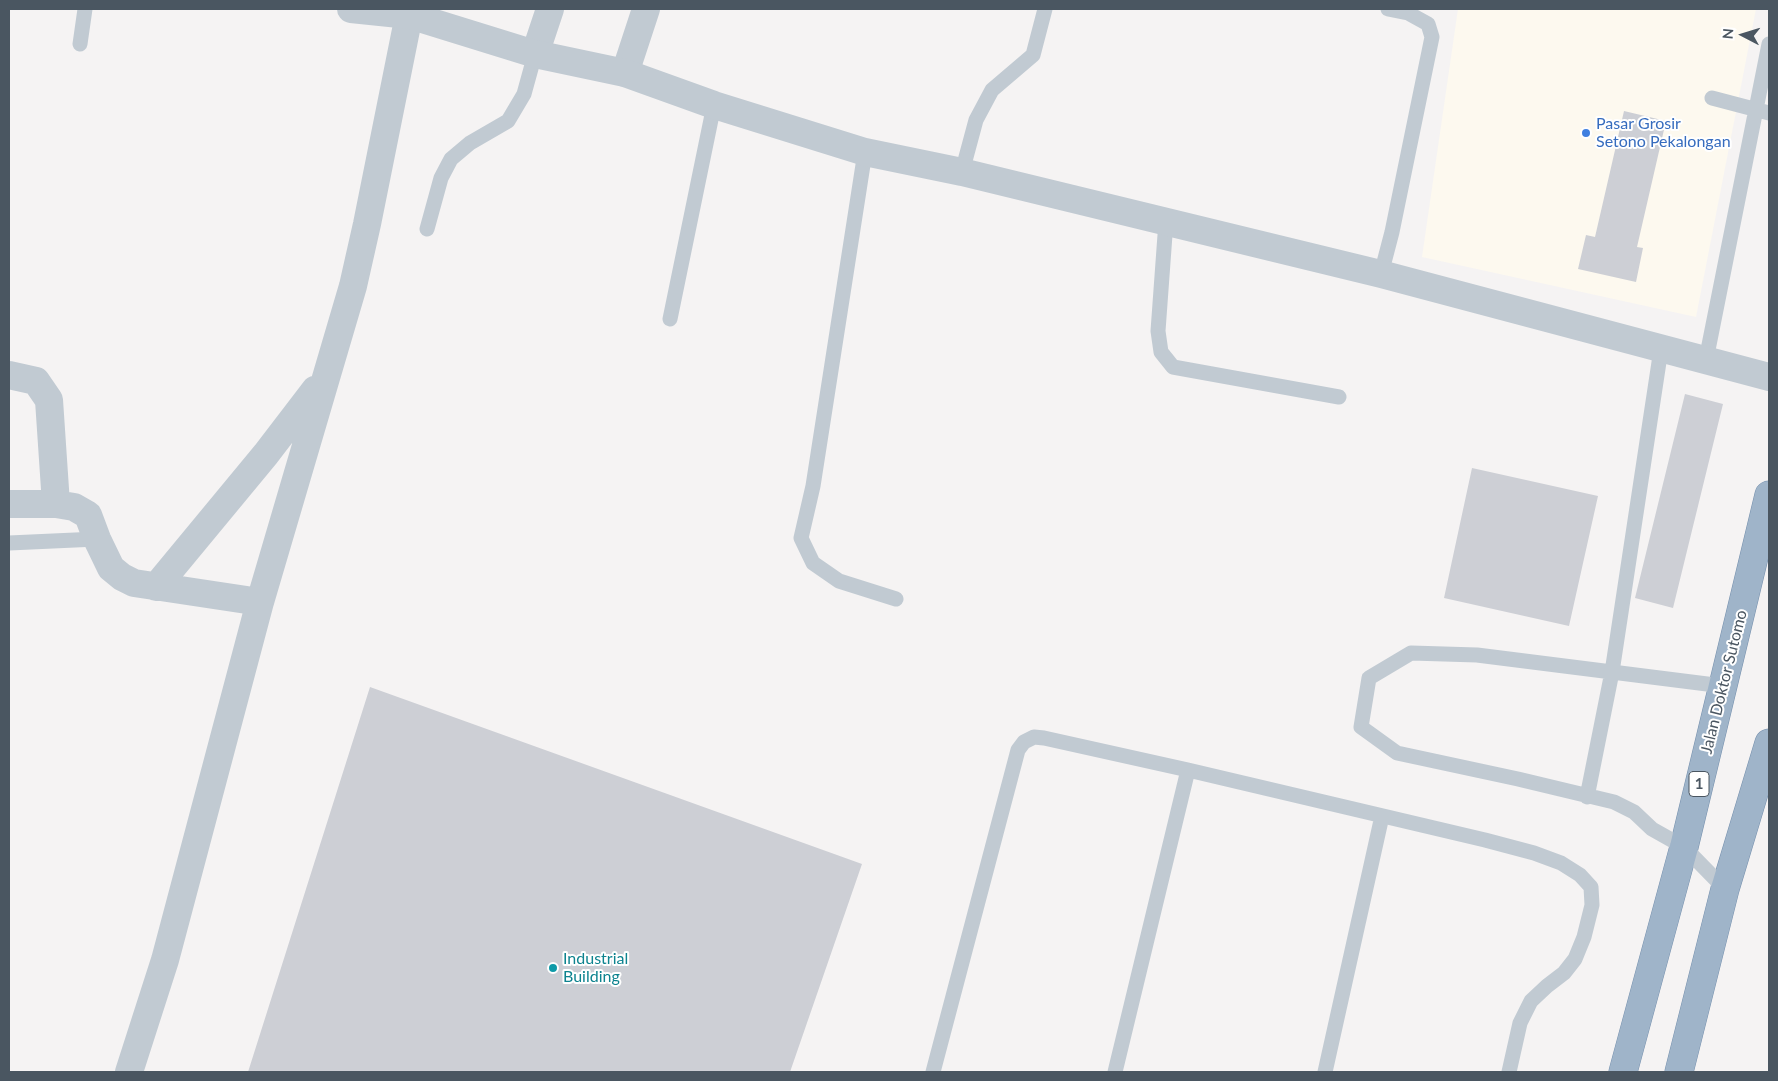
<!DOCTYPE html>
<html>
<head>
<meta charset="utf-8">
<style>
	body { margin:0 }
	#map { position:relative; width:1778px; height:1081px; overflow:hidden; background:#f5f3f3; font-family:Lato,sans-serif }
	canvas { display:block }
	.frame { position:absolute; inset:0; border:10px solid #4a5661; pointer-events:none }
	.north { position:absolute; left:1718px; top:10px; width:50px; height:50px; -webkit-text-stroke:4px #fff; paint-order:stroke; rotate:275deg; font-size:14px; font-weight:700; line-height:20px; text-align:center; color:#4a5661 }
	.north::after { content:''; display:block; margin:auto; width:18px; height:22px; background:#4a5661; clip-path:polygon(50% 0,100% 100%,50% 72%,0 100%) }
</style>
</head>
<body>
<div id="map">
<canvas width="1778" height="1081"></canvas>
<div class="frame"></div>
<div class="north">N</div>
</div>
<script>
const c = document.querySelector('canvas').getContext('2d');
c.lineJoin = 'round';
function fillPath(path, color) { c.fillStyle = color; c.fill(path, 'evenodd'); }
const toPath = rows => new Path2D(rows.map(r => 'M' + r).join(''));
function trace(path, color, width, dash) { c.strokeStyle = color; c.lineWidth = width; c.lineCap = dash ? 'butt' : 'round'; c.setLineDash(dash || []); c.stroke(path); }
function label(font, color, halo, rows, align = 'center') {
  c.font = font + ' Lato,sans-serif'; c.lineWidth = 4; c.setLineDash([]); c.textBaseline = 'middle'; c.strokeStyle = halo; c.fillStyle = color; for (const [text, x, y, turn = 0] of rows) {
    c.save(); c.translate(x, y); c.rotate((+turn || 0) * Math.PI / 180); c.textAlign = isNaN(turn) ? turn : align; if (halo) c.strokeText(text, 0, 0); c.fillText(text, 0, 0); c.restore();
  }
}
const commercial = toPath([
	[1458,9,1756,9,1696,317,1422,257]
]);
const building = toPath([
	[1624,111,1666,121,1637,247,1643,248,1636,282,1578,269,1586,235,1595,237],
	[1685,394,1723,404,1673,608,1635,598],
	[1472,468,1598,496,1569,626,1444,598],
	[370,687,862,864,790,1072,248,1072]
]);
const service = toPath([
	[80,44,85,9],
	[1712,98,1769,113],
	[865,152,813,486,801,538,813,563,839,581,896,599],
	[962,172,976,120,992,90,1033,55,1045,9],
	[1166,221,1158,331,1161,352,1173,367,1339,397],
	[427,229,441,178,451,159,470,143,508,121,524,94,535,54],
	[1381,274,1392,232,1432,37,1428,24,1408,13,1388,9],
	[670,319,714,105],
	[1706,360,1769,44],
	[9,543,97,539],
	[1723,686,1477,655,1411,653,1369,678,1361,727,1397,753,1518,779,1614,802,1634,812,1652,829,1684,847,1725,889],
	[1587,797,1612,672,1661,349],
	[933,1072,1018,750,1024,742,1034,737,1044,738,1188,770,1485,840,1534,853,1561,863,1580,875,1591,887,1592,905,1584,937,1575,959,1564,973,1547,986,1531,1001,1520,1023,1509,1072],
	[1115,1072,1188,770],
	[1325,1072,1382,816]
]);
const minor = toPath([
	[535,54,550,9],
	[625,73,646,9],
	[9,375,36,381,49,400,56,504],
	[9,504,56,504,74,507,88,515,97,539,111,568,122,577,134,583,260,602],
	[156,587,266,454,315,390],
	[129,1072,165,960,260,602,353,286,367,224,409,15]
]);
const tertiary = toPath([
	[351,9,409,15,535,54,625,73,714,105,865,152,962,172,1381,274,1769,377]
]);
const trunk = toPath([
	[1623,1072,1684,847,1769,495],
	[1679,1072,1725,889,1769,743]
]);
const markers = [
	[1586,133,5,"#3f7fe0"],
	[553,968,5,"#0f9aa8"]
];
const shields = [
	[1699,784,20]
];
const shieldNames = [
	["1",1699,784]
];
const shopNames = [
	["Pasar Grosir",1596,124],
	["Setono Pekalongan",1596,142]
];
const streetNames = [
	["Jalan Doktor Sutomo",1724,682,-76]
];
const cultureNames = [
	["Industrial",563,959],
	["Building",563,977]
];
fillPath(commercial, '#fdf9ef');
fillPath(building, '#cdcfd5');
trace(trunk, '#7690ad', 29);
trace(service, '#c1cad2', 15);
trace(minor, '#c1cad2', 28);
trace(tertiary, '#c1cad2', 28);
trace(trunk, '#9fb4c9', 28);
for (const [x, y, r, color] of markers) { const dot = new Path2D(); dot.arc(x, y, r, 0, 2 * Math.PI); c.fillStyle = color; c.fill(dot); trace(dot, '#fff', 2); }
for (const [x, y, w] of shields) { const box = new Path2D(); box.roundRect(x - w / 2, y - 12.5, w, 25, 4); c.fillStyle = '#fff'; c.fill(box); trace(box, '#4a5661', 1); }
label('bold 15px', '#4a5661', null, shieldNames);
label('16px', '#366cbe', '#fff', shopNames, 'left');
label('16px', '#4a5661', '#fff', streetNames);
label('16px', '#0d838f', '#fff', cultureNames, 'left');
</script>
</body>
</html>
